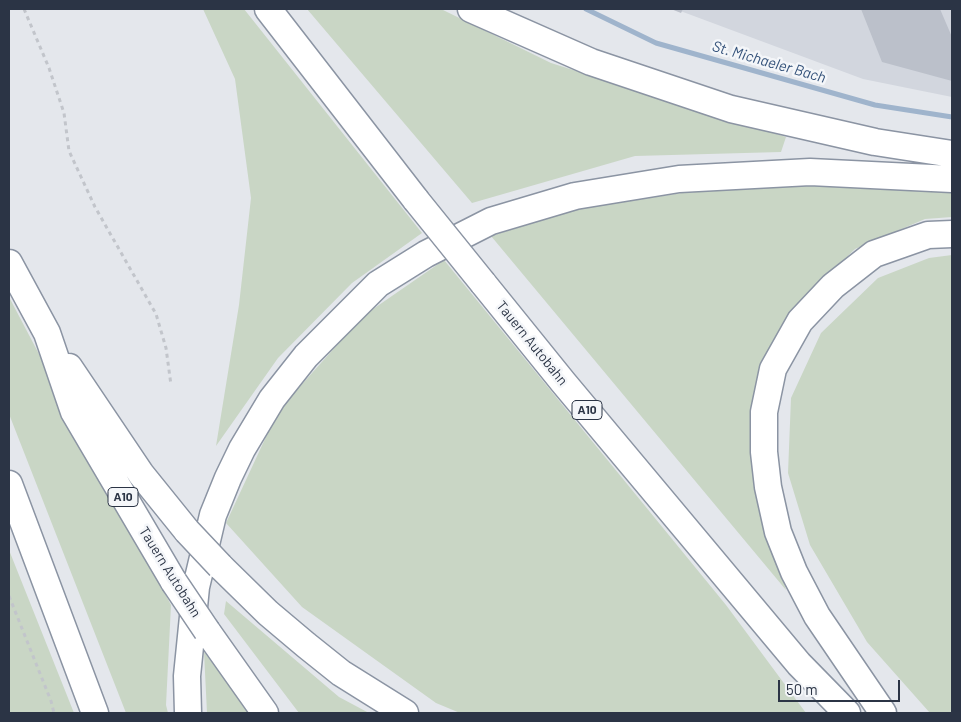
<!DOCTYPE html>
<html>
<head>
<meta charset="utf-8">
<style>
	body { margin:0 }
	#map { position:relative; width:961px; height:722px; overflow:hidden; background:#e4e7ec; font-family:Barlow,sans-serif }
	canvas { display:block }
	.frame { position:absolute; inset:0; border:10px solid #2b3445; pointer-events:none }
	.scale { position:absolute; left:778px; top:680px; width:122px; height:22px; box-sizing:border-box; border:2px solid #2b3445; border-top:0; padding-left:6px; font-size:15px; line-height:18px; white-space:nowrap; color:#2b3445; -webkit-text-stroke:4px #f4f6f9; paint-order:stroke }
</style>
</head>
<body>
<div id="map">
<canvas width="961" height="722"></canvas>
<div class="frame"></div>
<div class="scale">50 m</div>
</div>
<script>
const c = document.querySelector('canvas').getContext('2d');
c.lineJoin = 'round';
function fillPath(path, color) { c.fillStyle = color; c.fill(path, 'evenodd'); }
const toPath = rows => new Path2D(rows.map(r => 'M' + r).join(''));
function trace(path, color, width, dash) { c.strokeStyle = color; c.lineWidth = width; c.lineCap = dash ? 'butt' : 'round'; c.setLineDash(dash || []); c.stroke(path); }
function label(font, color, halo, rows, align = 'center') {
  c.font = font + ' Barlow,sans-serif'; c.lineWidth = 5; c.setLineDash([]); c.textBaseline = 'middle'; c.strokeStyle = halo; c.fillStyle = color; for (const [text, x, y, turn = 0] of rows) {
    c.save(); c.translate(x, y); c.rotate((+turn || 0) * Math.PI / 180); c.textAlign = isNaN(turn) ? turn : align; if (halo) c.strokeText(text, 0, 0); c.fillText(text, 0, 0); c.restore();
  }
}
const built = toPath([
	[675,9,952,9,952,97,863,79]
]);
const green = toPath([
	[203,9,244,9,422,233,352,283,278,358,216,446,239,305,251,198,235,79],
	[307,9,441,9,551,63,786,137,781,152,635,156,472,203],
	[813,183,952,189,952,217,925,219,855,249,788,314,753,396,754,478,786,590,491,236,578,209,682,193],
	[952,255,952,713,930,713,867,642,810,545,788,473,791,398,821,333,878,278,929,258],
	[444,260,726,605,806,713,460,713,436,703,302,607,226,523,278,411,363,316],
	[9,297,171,605,166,705,168,713,126,713,9,414],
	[9,550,74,713,9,713],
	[226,601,339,697,369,713,299,713,224,614],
	[204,652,251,713,207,713]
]);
const stream = toPath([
	[586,9,656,43,875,105,952,117]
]);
const building = toPath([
	[671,9,683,9,681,13],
	[861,9,940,9,952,37,952,81,882,62]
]);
const path = toPath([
	[24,9,49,68,64,113,69,151,95,207,156,314,166,348,171,385],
	[9,596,51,701,54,713]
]);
const highway = toPath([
	[268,9,416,200],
	[471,9,591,62,731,109,875,142,952,154],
	[9,263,47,333,74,412,174,582],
	[483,283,563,382,799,664,847,713],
	[69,367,141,474,187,531],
	[9,484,95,713],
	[220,566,268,613,306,645,341,673,405,713],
	[207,631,265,713],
	[188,713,187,676,196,587,213,515,228,478,242,449,272,399,306,356,378,284,426,254,491,221,575,196,679,179,810,172,952,179],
	[883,713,817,616,794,572,778,532,768,487,764,452,764,412,773,369,800,321,833,286,874,254,928,235,952,234]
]);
const highwayBridge = toPath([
	[416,200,483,283],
	[187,531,220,566],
	[174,582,207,631]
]);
const shields = [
	[587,410,30],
	[123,497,30]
];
const shieldNames = [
	["A10",587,410],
	["A10",123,497]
];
const streetNames = [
	["Tauern Autobahn",532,343,51],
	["Tauern Autobahn",170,572,58]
];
const waterNames = [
	["St. Michaeler Bach",769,62,16]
];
fillPath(built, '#d2d6de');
fillPath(green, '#c9d6c5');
trace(stream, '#9fb4cc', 5);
fillPath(building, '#bbc0ca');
trace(highway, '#8b94a3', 29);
trace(path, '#c2c5cb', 3, [4, 4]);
trace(highway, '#fff', 26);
trace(highwayBridge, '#8b94a3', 29, []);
trace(highwayBridge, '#fff', 26);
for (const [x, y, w] of shields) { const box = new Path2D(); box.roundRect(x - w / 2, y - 9.5, w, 19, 4); c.fillStyle = '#f4f6f9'; c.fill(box); trace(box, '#2b3445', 1); }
label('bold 12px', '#2b3445', null, shieldNames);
label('14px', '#2b3445', '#f4f6f9', streetNames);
label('italic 15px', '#34527a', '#f4f6f9', waterNames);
</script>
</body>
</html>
